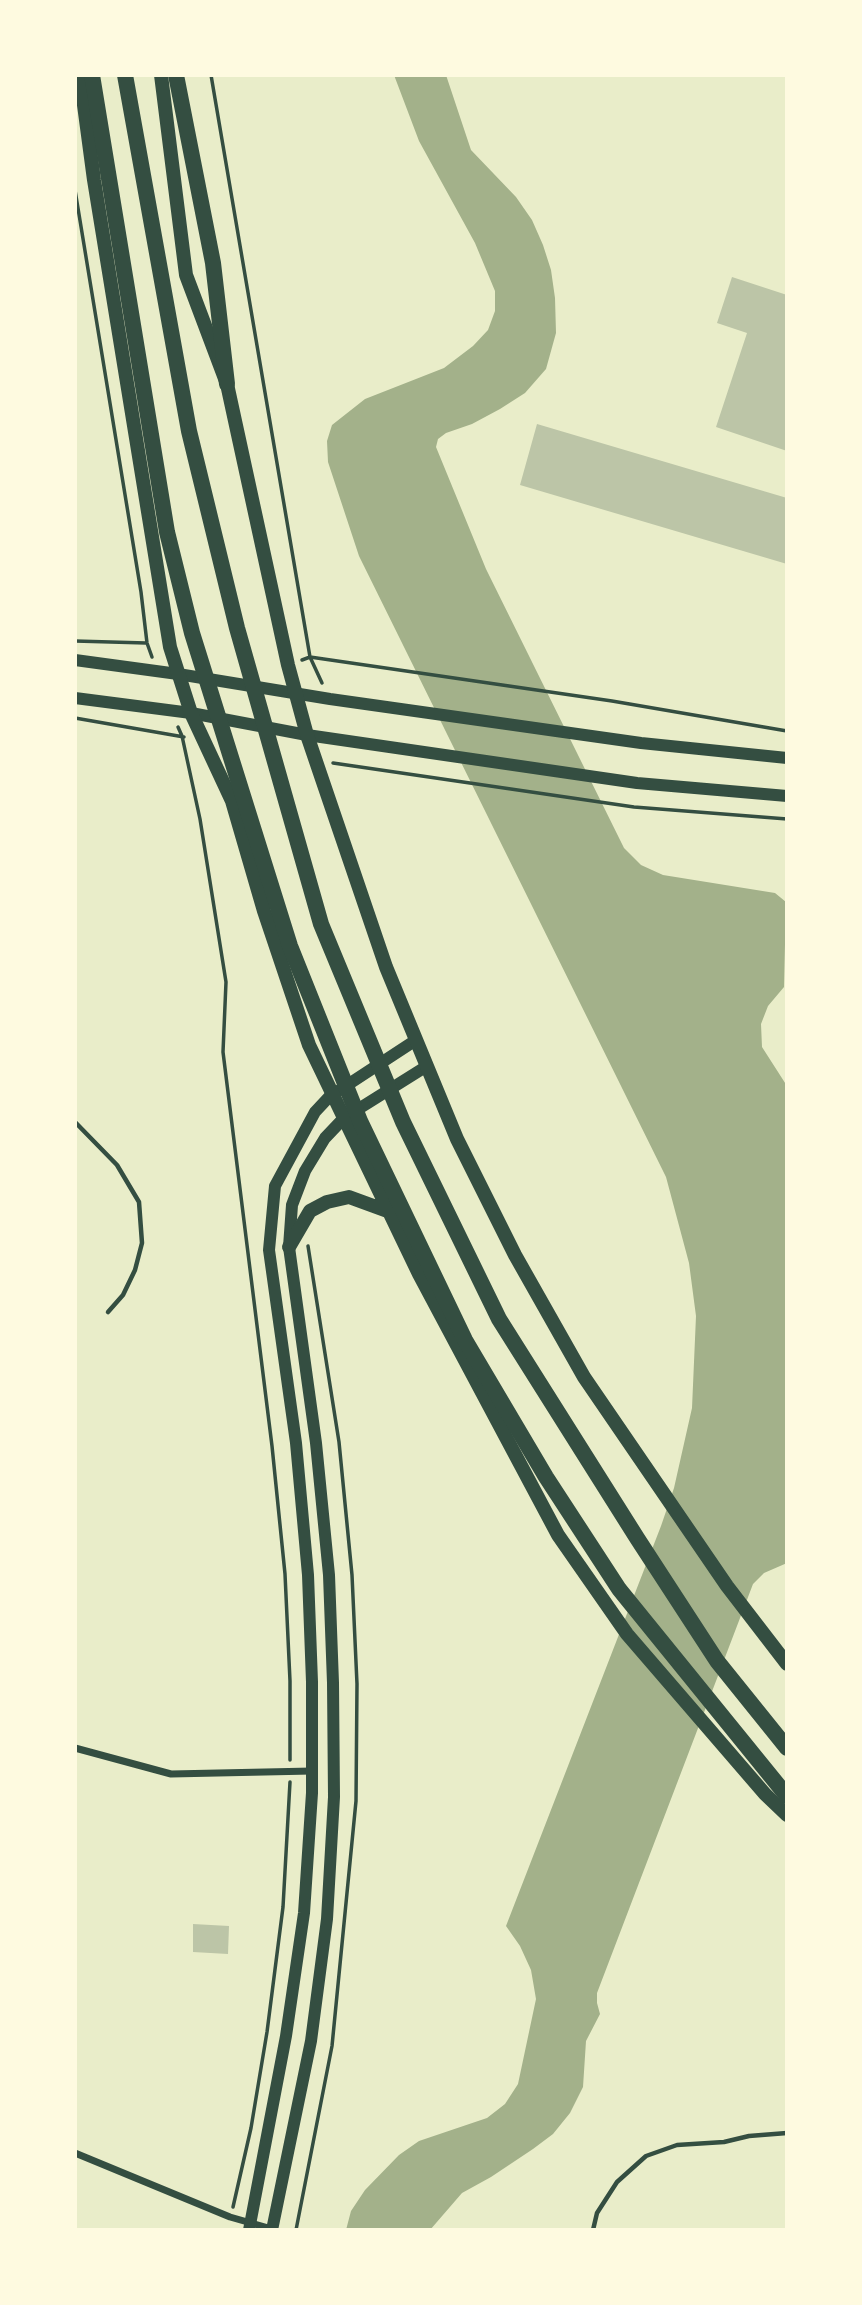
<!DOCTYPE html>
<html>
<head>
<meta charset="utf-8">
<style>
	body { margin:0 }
	#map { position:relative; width:862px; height:2305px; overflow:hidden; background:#e9edc9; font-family:Lato,sans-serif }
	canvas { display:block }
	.frame { position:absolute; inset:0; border:77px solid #fefae0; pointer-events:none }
</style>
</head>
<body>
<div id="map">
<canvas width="862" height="2305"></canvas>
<div class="frame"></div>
</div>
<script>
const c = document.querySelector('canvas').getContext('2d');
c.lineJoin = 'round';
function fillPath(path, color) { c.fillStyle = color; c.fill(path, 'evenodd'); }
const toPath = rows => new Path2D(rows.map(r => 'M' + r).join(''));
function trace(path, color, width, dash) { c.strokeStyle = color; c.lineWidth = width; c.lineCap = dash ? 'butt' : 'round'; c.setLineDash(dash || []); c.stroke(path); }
const water = toPath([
	[394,75,446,75,471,150,516,197,532,220,543,245,551,270,555,298,556,333,546,369,525,393,500,409,472,424,446,433,438,439,436,447,486,569,624,848,641,865,663,875,775,893,786,902,784,987,768,1006,761,1024,762,1047,787,1086,787,1563,764,1573,753,1584,597,1993,597,2003,600,2014,586,2041,583,2087,570,2113,553,2134,533,2149,491,2177,462,2193,430,2230,346,2230,351,2211,365,2190,399,2155,419,2141,487,2118,505,2104,518,2084,536,1999,531,1970,520,1946,506,1926,661,1526,674,1488,692,1408,696,1316,689,1263,666,1177,359,556,328,462,327,441,332,425,365,399,444,368,473,346,488,330,495,311,495,291,475,243,419,141]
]);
const building = toPath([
	[732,277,787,295,787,451,716,427,747,333,717,323],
	[537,424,787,498,787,564,520,485],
	[193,1924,229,1926,228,1954,193,1952]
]);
const path = toPath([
	[211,75,310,657,322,683],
	[75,190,141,592,147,643,152,657],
	[75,641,146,643],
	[302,660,310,657,612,701,787,731],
	[75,718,184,737],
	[178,727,182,736,200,819,226,982,223,1052,272,1446,285,1574,290,1681,290,1760],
	[333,763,634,807,787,819],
	[233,2207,251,2128,267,2032,283,1907,290,1782],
	[296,2230,332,2046,356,1801,357,1684,352,1575,339,1442,308,1246]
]);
const service = toPath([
	[75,1122,117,1165,139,1202,142,1243,135,1270,123,1295,108,1312],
	[593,2230,597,2213,617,2182,646,2156,677,2145,724,2142,749,2136,787,2133]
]);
const minor = toPath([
	[75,1748,171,1774,312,1771],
	[75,2153,230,2217,272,2229]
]);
const secondary = toPath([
	[75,660,178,674,330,699,641,743,787,758],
	[75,698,191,713,307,735,637,783,787,796],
	[249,2230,286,2036,304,1913,312,1793,312,1682,308,1575,296,1443,269,1250,275,1186,315,1112,329,1097,416,1040],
	[272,2230,311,2041,327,1919,334,1797,333,1683,329,1575,316,1443,289,1247,292,1205,305,1171,325,1138,344,1118,427,1066]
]);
const primary = toPath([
	[80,75,94,180,170,647,191,713,232,801,264,911,309,1045,419,1274,558,1535,627,1634,765,1794,787,1815],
	[161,75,186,275,227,384,288,665,307,735,386,967,457,1139,515,1255,584,1377,727,1586,787,1664],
	[289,1247,310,1211,327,1202,349,1197,390,1212]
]);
const trunk = toPath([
	[92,75,167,532,192,633,290,946,360,1121,465,1340,546,1477,619,1589,787,1796],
	[125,75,189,431,237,628,321,924,403,1122,499,1319,637,1538,717,1661,787,1748],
	[176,75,213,263,227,384]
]);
fillPath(water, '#a3b18a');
fillPath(building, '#bcc5a7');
trace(path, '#344e41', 3.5);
trace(service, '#344e41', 4.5);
trace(minor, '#344e41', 7);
trace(secondary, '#344e41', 12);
trace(primary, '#344e41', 14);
trace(trunk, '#344e41', 16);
</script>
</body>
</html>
